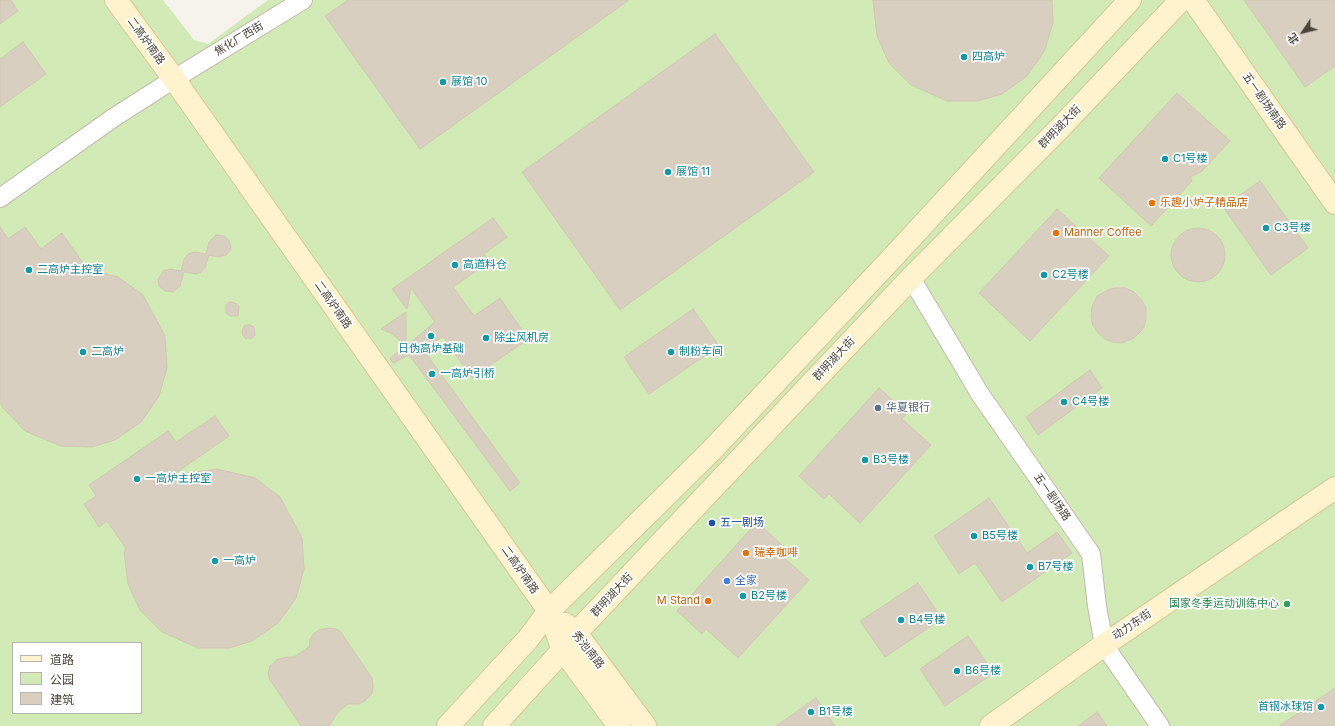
<!DOCTYPE html>
<html>
<head>
<meta charset="utf-8">
<style>
	body { margin:0 }
	#map { position:relative; width:1335px; height:726px; overflow:hidden; background:#f6f3ec; font-family:Inter,"Noto Sans SC",sans-serif }
	canvas { display:block }
	.legend { position:absolute; left:12px; top:642px; width:130px; height:72px; box-sizing:border-box; background:#fff; border:1px solid #b7b4b0; margin:0; padding:5px 7px; list-style:none; font-size:12px; color:#4b4439 }
	.legend li { display:flex; align-items:center; gap:8px; height:20px }
	.legend b { width:20px; border:1px solid #b7b4b0 }
	.north { position:absolute; left:1283px; top:12px; width:40px; height:40px; -webkit-text-stroke:3px #fff; paint-order:stroke; rotate:235deg; font-size:11px; font-weight:700; line-height:16px; text-align:center; color:#4b4439 }
	.north::after { content:''; display:block; margin:auto; width:14px; height:18px; background:#4b4439; clip-path:polygon(50% 0,100% 100%,50% 72%,0 100%) }
</style>
</head>
<body>
<div id="map">
<canvas width="1335" height="726"></canvas>
<ul class="legend">
<li><b style="height:5px;background:#fff3cd"></b>道路</li>
<li><b style="height:11px;background:#d2eab5"></b>公园</li>
<li><b style="height:11px;background:#d8cfc1"></b>建筑</li>
</ul>
<div class="north">北</div>
</div>
<script>
const c = document.querySelector('canvas').getContext('2d');
c.lineJoin = 'round';
function fillPath(path, color) { c.fillStyle = color; c.fill(path, 'evenodd'); }
const toPath = rows => new Path2D(rows.map(r => 'M' + r).join(''));
function trace(path, color, width, dash) { c.strokeStyle = color; c.lineWidth = width; c.lineCap = dash ? 'butt' : 'round'; c.setLineDash(dash || []); c.stroke(path); }
function label(font, color, halo, rows, align = 'center') {
  c.font = font + ' Inter,"Noto Sans SC",sans-serif'; c.lineWidth = 3.5; c.setLineDash([]); c.textBaseline = 'middle'; c.strokeStyle = halo; c.fillStyle = color; for (const [text, x, y, turn = 0] of rows) {
    c.save(); c.translate(x, y); c.rotate((+turn || 0) * Math.PI / 180); c.textAlign = isNaN(turn) ? turn : align; if (halo) c.strokeText(text, 0, 0); c.fillText(text, 0, 0); c.restore();
  }
}
const green = toPath([
	[0,0,163,0,194,40,208,44,268,0,1335,0,1335,726,0,726],
	[13,643,141,643,141,713,13,713]
]);
const building = toPath([
	[0,0,11,0,18,11,0,24,0,0],
	[348,0,629,0,420,149,325,16,348,0],
	[873,0,1052,0,1053,22,1045,50,1027,76,1002,94,978,101,947,101,911,85,889,63,877,36,873,0],
	[1244,0,1335,0,1335,66,1305,87,1244,0],
	[715,34,814,172,620,310,522,172,715,34],
	[23,42,46,74,0,107,0,59,23,42],
	[1177,93,1230,141,1202,171,1190,177,1192,181,1151,226,1099,178,1177,93],
	[1260,181,1308,248,1271,275,1223,207,1260,181],
	[1057,209,1109,256,1030,341,979,293,1057,209],
	[493,218,507,237,484,254,489,262,453,287,474,316,500,298,528,339,472,378,443,337,422,348,520,483,510,491,409,355,393,363,390,358,406,346,391,333,381,329,406,312,406,346,435,322,411,288,407,309,392,289,493,218],
	[0,227,8,239,25,227,41,249,62,233,87,269,118,277,143,295,165,336,167,368,159,396,141,422,115,440,92,447,61,446,25,431,3,408,0,402,0,227],
	'1171 255a27 27 0 1 1 54 0a27 27 0 1 1-54 0Z',
	[216,235,224,236,229,240,231,248,230,251,226,255,218,257,209,255,205,268,201,272,197,274,184,272,180,286,173,292,165,291,159,286,158,280,163,271,170,269,181,271,184,259,188,254,195,252,206,254,209,242,216,235],
	[1116,288,1125,288,1134,292,1141,299,1146,308,1146,318,1144,327,1141,331,1134,338,1122,343,1112,342,1105,339,1098,333,1093,326,1091,317,1092,307,1097,296,1110,289,1116,288],
	[230,302,235,303,239,306,238,316,230,316,226,313,226,305,230,302],
	[693,309,719,346,649,394,624,357,693,309],
	[249,325,254,327,255,335,252,338,246,339,243,336,242,331,244,326,249,325],
	[1090,370,1102,388,1038,435,1026,417,1090,370],
	[879,388,907,413,902,419,931,445,860,523,829,494,824,499,799,476,879,388],
	[215,416,229,436,173,475,217,469,255,478,280,497,302,538,304,569,296,598,278,623,252,641,229,648,198,648,162,632,140,610,128,584,124,552,126,548,107,521,99,527,84,504,96,496,89,485,168,431,176,442,215,416],
	[989,498,1027,553,1057,532,1072,553,1002,602,975,563,959,574,934,536,989,498],
	[757,522,785,548,780,554,809,580,738,658,706,629,702,634,677,611,757,522],
	[918,583,942,619,885,657,860,621,918,583],
	[328,628,336,629,340,631,372,678,373,685,372,693,366,700,359,704,348,704,338,712,329,726,301,726,270,680,268,673,270,666,278,659,287,657,294,657,309,647,310,640,313,634,319,630,328,628],
	[968,636,994,673,945,706,920,669,968,636],
	[1335,688,1335,726,1279,726,1335,688],
	[816,698,835,726,776,726,816,698],
	[1097,712,1107,726,1078,726,1097,712]
]);
const street = toPath([
	[0,198,113,118,174,79,303,0],
	[911,278,980,394,1091,554,1097,606,1104,645,1160,726]
]);
const secondary = toPath([
	[116,0,174,79,549,611,563,650,619,726],
	[1193,0,1335,203],
	[565,624,576,633,645,726],
	[448,726,528,639,549,611,712,450,894,256,1130,0],
	[494,726,563,650,576,633,911,278,1058,130,1181,0],
	[991,726,1104,645,1335,488]
]);
const markers = [
	[964,57,4,"#0f9aa8"],
	[443,82,4,"#0f9aa8"],
	[1165,159,4,"#0f9aa8"],
	[668,172,4,"#0f9aa8"],
	[1152,203,4,"#e8710a"],
	[1266,228,4,"#0f9aa8"],
	[1056,233,4,"#e8710a"],
	[455,265,4,"#0f9aa8"],
	[29,270,4,"#0f9aa8"],
	[1044,275,4,"#0f9aa8"],
	[431,336,4,"#0f9aa8"],
	[486,338,4,"#0f9aa8"],
	[83,352,4,"#0f9aa8"],
	[671,352,4,"#0f9aa8"],
	[432,374,4,"#0f9aa8"],
	[1064,402,4,"#0f9aa8"],
	[878,408,4,"#5c6f8a"],
	[865,460,4,"#0f9aa8"],
	[137,479,4,"#0f9aa8"],
	[712,523,4,"#1a4fb4"],
	[974,536,4,"#0f9aa8"],
	[746,553,4,"#e8710a"],
	[215,561,4,"#0f9aa8"],
	[1030,567,4,"#0f9aa8"],
	[727,581,4,"#3f7fe0"],
	[743,596,4,"#0f9aa8"],
	[708,601,4,"#e8710a"],
	[1287,604,4,"#2e9e5b"],
	[901,620,4,"#0f9aa8"],
	[957,671,4,"#0f9aa8"],
	[1321,707,4,"#0f9aa8"],
	[811,712,4,"#0f9aa8"]
];
const streetNames = [
	["焦化厂西街",239,39,-31],
	["二高炉南路",146,41,54],
	["五一剧场南路",1264,101,55],
	["群明湖大街",1060,127,-46],
	["二高炉南路",333,305,55],
	["群明湖大街",834,359,-47],
	["五一剧场路",1052,497,55],
	["二高炉南路",520,570,55],
	["群明湖大街",612,595,-47],
	["动力东街",1132,625,-34],
	["秀池南路",588,650,52]
];
const cultureNames = [
	["四高炉",972,57],
	["展馆 10",451,82],
	["C1号楼",1173,159],
	["展馆 11",676,172],
	["C3号楼",1274,228],
	["高道料仓",463,265],
	["二高炉主控室",37,270],
	["C2号楼",1052,275],
	["除尘风机房",494,338],
	["日伪高炉基础",431,349,"center"],
	["二高炉",91,352],
	["制粉车间",679,352],
	["一高炉引桥",440,374],
	["C4号楼",1072,402],
	["B3号楼",873,460],
	["一高炉主控室",145,479],
	["B5号楼",982,536],
	["一高炉",223,561],
	["B7号楼",1038,567],
	["B2号楼",751,596],
	["B4号楼",909,620],
	["B6号楼",965,671],
	["首钢冰球馆",1313,707,"right"],
	["B1号楼",819,712]
];
const foodNames = [
	["乐趣小炉子精品店",1160,203],
	["Manner Coffee",1064,233],
	["瑞幸咖啡",754,553],
	["M Stand",700,601,"right"]
];
const serviceNames = [
	["华夏银行",886,408]
];
const transitNames = [
	["五一剧场",720,523]
];
const shopNames = [
	["全家",735,581]
];
const leisureNames = [
	["国家冬季运动训练中心",1279,604]
];
fillPath(green, '#d2eab5');
fillPath(building, '#d8cfc1');
trace(building, '#d3c7b4', 1);
trace(street, '#c2bbae', 20);
trace(secondary, '#d6c79b', 24);
trace(street, '#fff', 18);
trace(secondary, '#fff3cd', 22);
for (const [x, y, r, color] of markers) { const dot = new Path2D(); dot.arc(x, y, r, 0, 2 * Math.PI); c.fillStyle = color; c.fill(dot); trace(dot, '#fff', 1.5); }
label('11px', '#4b4439', '#fff', streetNames);
label('11px', '#0d838f', '#fff', cultureNames, 'left');
label('11px', '#c56008', '#fff', foodNames, 'left');
label('11px', '#4e5e75', '#fff', serviceNames, 'left');
label('11px', '#164399', '#fff', transitNames, 'left');
label('11px', '#366cbe', '#fff', shopNames, 'left');
label('11px', '#27864d', '#fff', leisureNames, 'right');
</script>
</body>
</html>
